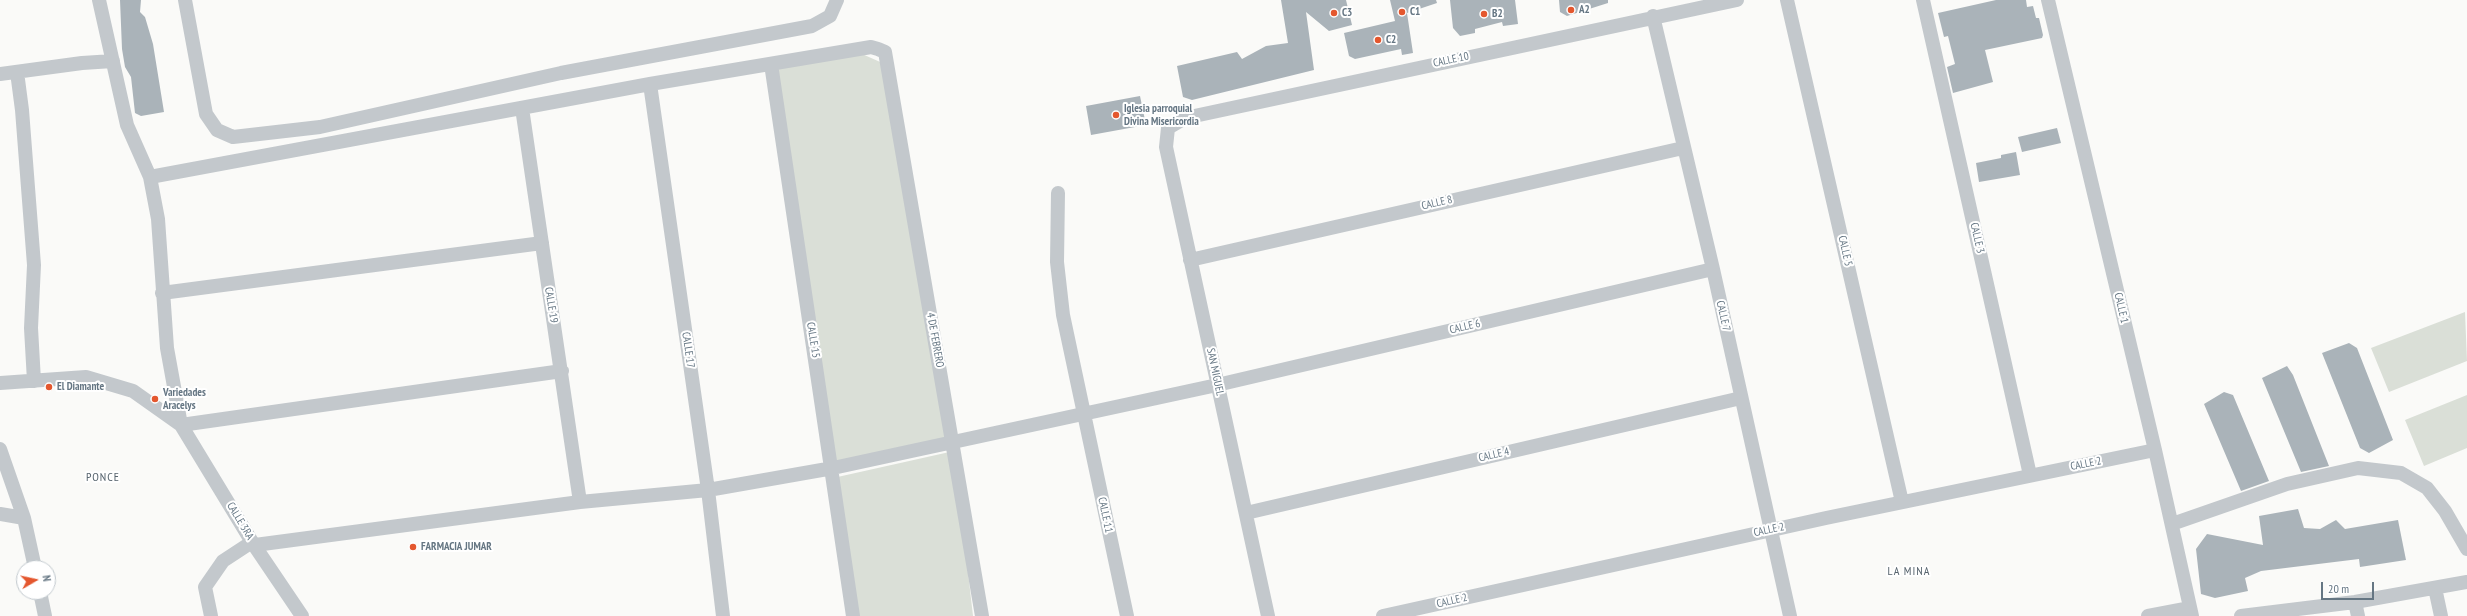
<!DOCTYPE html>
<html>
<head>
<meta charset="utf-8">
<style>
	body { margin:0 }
	#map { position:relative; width:2467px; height:616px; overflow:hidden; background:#fafaf8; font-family:"PT Sans Narrow",sans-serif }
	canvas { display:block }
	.north { position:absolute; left:16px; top:560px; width:40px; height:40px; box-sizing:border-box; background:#fff; border:1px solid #c1c8cd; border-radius:50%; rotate:81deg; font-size:11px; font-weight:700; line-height:16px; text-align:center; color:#657683 }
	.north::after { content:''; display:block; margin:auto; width:14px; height:18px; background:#e4572e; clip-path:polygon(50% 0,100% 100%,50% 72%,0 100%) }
	.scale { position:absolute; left:2321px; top:582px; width:53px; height:18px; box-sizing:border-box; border:2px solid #657683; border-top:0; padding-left:5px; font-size:12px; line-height:14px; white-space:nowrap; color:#657683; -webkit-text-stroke:3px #fff; paint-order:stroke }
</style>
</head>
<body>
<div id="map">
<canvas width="2467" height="616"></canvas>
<div class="north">N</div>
<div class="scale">20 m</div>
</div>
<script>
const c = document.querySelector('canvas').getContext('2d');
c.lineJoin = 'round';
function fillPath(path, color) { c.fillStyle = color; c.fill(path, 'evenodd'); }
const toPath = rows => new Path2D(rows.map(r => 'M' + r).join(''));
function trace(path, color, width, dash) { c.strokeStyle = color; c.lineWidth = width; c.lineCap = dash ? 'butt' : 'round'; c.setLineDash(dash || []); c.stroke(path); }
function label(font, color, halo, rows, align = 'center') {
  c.font = font + ' "PT Sans Narrow",sans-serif'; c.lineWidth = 4; c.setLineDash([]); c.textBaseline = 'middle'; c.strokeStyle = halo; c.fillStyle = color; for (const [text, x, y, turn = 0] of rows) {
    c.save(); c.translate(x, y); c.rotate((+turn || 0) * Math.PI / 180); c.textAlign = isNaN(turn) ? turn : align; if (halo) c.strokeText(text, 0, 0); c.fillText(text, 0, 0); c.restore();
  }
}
const green = toPath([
	[853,50,887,65,947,445,833,468,772,70],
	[2465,312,2467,361,2389,392,2371,348],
	[2467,395,2467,448,2424,466,2405,420],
	[954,451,973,616,853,616,833,478]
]);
const building = toPath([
	[120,0,141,0,140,12,145,17,153,44,164,112,141,116,135,113,131,77,125,67,122,49],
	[1281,0,1346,0,1352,25,1329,31,1306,12,1314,70,1192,100,1183,97,1177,66,1237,52,1242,59,1266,46,1288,43],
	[1390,0,1436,0,1437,3,1407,13,1413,53,1402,55,1401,49,1355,59,1349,56,1344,33,1395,21],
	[1450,0,1515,0,1518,24,1503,26,1502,22,1475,29,1475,33,1460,36,1453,28],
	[1559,0,1608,0,1608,3,1567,16,1560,12],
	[1996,0,2026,0,2027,7,2033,6,2036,18,2039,18,2043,35,2042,38,1985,50,1993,82,1953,93,1947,67,1955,64,1948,36,1944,37,1938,13],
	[1140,96,1146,125,1091,135,1086,106],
	[2057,128,2061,143,2022,152,2018,137],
	[2016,152,2020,175,1979,182,1976,163,2001,158,2001,155],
	[2349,343,2357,348,2393,440,2369,453,2360,448,2322,353],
	[2287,366,2293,375,2329,466,2301,472,2262,378],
	[2224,392,2233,395,2269,481,2241,491,2204,404],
	[2298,509,2304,528,2320,529,2336,520,2345,529,2398,520,2406,560,2360,567,2359,559,2261,571,2245,578,2248,591,2215,598,2201,594,2196,549,2207,534,2263,545,2259,516]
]);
const minor = toPath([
	[99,0,127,125,150,177,158,219,167,348,181,425,252,542,302,616],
	[185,0,206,114,217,130,233,137,320,127,561,73,812,26,830,16,837,0],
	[1787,0,1902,502],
	[1923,0,2030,475],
	[2048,0,2155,450,2192,616],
	[1653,16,1713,269,1790,616],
	[771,64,853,616],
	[17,72,22,110,34,265,31,328,34,381],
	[0,74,82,63,113,61],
	[650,84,708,490,723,616],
	[522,108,580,502],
	[150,177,650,84,871,47,878,49,885,52,982,616],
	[1058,193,1057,262,1063,315,1127,616],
	[1190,260,1683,148],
	[162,293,542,243],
	[0,383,86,377,133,391,181,425],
	[181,425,562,371],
	[0,449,24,518,35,568],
	[1246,513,1741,398],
	[0,514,24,518],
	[2172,524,2287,484,2358,468,2401,473,2427,488,2445,511,2467,549],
	[255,545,580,502,708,490,833,468,1217,385,1713,269],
	[2435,588,2441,616],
	[40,592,45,616],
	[2355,602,2358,616],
	[211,616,205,587,223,561,252,542],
	[1268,616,1166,147,1168,128,1185,118,1737,0],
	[1383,616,1826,518,2155,450],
	[2148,616,2190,608],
	[2241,616,2355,602,2467,582]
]);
const markers = [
	[1571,10,4,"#e4572e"],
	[1402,12,4,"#e4572e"],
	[1334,13,4,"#e4572e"],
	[1484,14,4,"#e4572e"],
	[1378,40,4,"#e4572e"],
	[1116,115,4,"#e4572e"],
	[49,387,4,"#e4572e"],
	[155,399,4,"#e4572e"],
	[413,547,4,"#e4572e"]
];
const poiNames = [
	["A2",1579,10],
	["C1",1410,12],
	["C3",1342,13],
	["B2",1492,14],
	["C2",1386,40],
	["Iglesia parroquial",1124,109],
	["Divina Misericordia",1124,122],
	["El Diamante",57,387],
	["Variedades",163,393],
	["Aracelys",163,406],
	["FARMACIA JUMAR",421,547]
];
const streetNames = [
	["CALLE 10",1451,60,-12],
	["CALLE 8",1437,203,-13],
	["CALLE 3",1977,238,77],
	["CALLE 5",1845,251,77],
	["CALLE 19",551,305,81],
	["CALLE 1",2121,308,77],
	["CALLE 7",1723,316,77],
	["CALLE 6",1465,327,-13],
	["CALLE 15",813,340,81],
	["4 DE FEBRERO",935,340,80],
	["CALLE 17",688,350,82],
	["SAN MIGUEL",1215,372,78],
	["CALLE 4",1494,455,-13],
	["CALLE 2",2086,464,-11],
	["CALLE 11",1105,515,78],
	["CALLE 3RA",240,521,59],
	["CALLE 2",1769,530,-12],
	["CALLE 2",1452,601,-13]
];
const neighbourhoodNames = [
	["PONCE",103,478],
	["LA MINA",1909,572]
];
fillPath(green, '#dadfd7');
fillPath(building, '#aab3b9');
trace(minor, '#c3c8cc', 14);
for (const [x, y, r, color] of markers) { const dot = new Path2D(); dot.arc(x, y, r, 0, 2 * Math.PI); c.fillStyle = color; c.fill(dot); trace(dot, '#fff', 1.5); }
label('bold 11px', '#657683', '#fff', poiNames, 'left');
label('11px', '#657683', '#fff', streetNames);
c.letterSpacing = '1px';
label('12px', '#57646e', '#fff', neighbourhoodNames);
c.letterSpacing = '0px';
</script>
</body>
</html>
